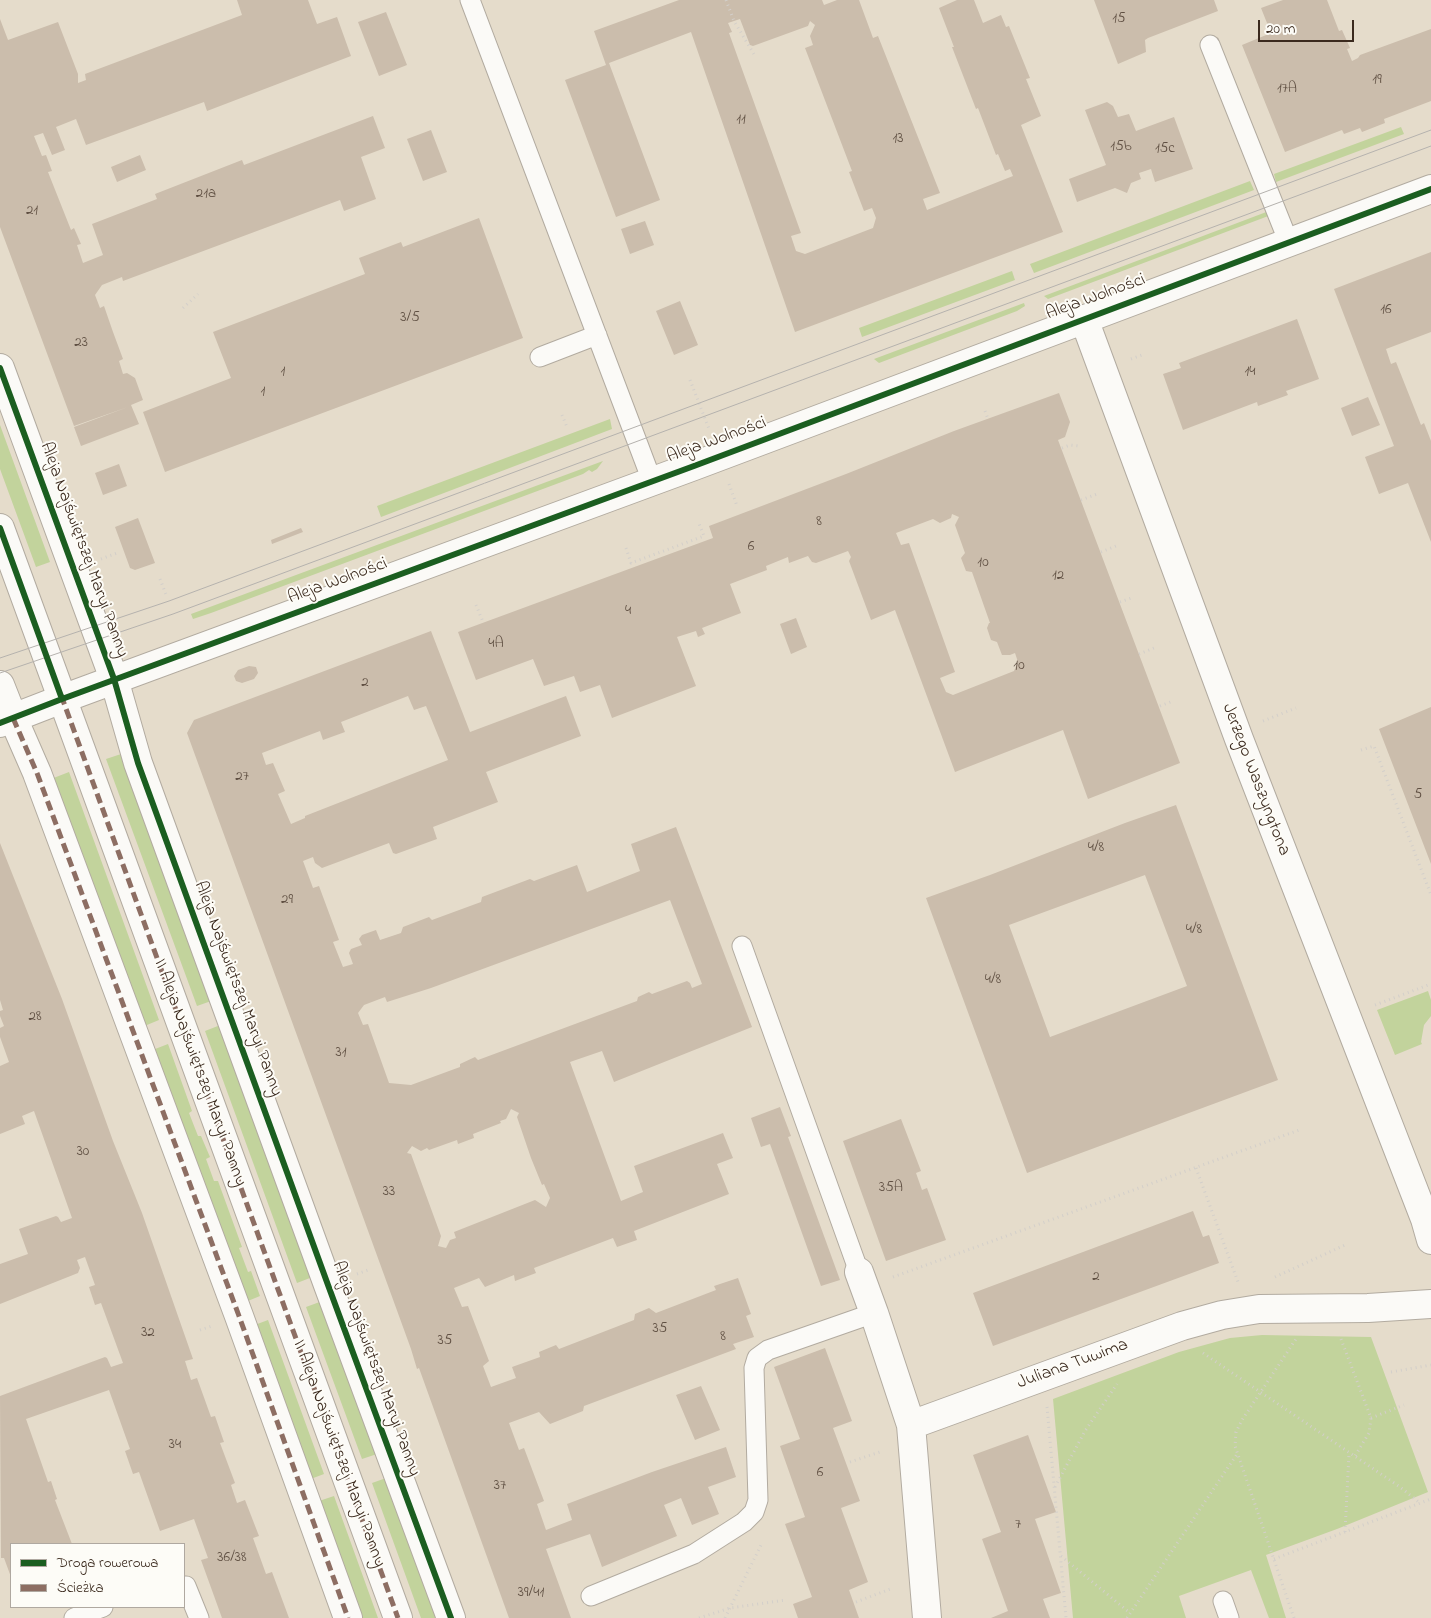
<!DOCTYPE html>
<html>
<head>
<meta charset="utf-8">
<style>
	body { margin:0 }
	#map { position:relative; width:1431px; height:1618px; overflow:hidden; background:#e5dccb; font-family:"Indie Flower",sans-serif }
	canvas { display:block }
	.legend { position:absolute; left:10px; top:1543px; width:175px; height:65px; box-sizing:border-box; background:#fdfcf7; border:1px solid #afa8a0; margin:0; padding:6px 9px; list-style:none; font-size:15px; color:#3b2a1e }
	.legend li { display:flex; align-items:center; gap:10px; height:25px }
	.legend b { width:25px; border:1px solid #afa8a0 }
	.scale { position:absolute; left:1258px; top:20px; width:96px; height:22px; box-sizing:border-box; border:2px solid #3b2a1e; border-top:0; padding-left:6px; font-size:15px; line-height:18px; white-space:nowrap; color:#3b2a1e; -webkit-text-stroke:4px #fdfcf7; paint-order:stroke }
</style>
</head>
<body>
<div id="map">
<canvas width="1431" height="1618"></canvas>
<ul class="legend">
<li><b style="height:6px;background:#1b5e20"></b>Droga rowerowa</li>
<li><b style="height:6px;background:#8d6e63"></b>Ścieżka</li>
</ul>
<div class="scale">20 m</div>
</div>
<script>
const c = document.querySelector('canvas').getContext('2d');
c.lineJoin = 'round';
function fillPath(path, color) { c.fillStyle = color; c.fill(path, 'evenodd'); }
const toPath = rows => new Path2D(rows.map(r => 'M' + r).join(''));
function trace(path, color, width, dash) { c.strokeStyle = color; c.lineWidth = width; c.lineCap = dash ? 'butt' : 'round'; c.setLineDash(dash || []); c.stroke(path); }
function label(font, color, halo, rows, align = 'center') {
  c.font = font + ' "Indie Flower",sans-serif'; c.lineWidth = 4; c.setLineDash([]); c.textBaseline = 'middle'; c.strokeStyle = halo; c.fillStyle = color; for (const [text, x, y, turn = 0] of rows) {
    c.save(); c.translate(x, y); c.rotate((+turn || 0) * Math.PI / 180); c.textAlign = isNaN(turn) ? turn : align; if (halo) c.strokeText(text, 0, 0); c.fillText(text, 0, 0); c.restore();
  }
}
const green = toPath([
	[1401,127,1404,134,1276,182,1274,174],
	[1250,181,1254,190,1034,273,1030,264],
	[1269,211,1271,215,1048,299,1044,296],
	[1012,271,1015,280,862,337,859,328],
	[1024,303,1025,306,1017,311,879,363,874,359],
	[610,419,612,429,381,517,377,506],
	[0,425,50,562,36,567,0,469],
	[603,461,597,469,592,472,589,470,583,474,211,613,193,619,191,614],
	[124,753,214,1000,197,1006,106,759],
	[69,772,159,1020,142,1027,51,779],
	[1428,991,1431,1000,1431,1016,1424,1025,1421,1042,1422,1044,1395,1055,1377,1010],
	[223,1024,315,1276,297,1283,205,1031],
	[168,1044,192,1111,189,1113,198,1136,201,1136,210,1157,206,1159,214,1181,218,1181,242,1247,239,1248,248,1272,251,1271,260,1296,243,1303,150,1051],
	[325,1300,380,1453,362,1459,306,1307],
	[268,1320,324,1474,308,1480,252,1326],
	[1262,1335,1371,1337,1428,1492,1337,1529,1266,1555,1286,1618,1269,1618,1251,1570,1179,1596,1186,1618,1073,1618,1053,1399,1179,1352,1230,1338],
	[389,1477,440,1618,421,1618,372,1483],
	[334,1496,347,1532,378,1618,358,1618,316,1502]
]);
const building = toPath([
	[237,0,308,0,317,24,337,17,351,56,207,111,204,102,86,145,76,119,56,127,65,150,52,155,43,133,34,136,42,156,46,155,52,171,48,172,71,230,74,228,81,244,77,245,83,263,103,255,92,224,157,199,155,194,242,160,244,165,373,116,385,148,361,157,376,199,344,211,340,200,123,281,122,277,102,285,95,295,100,308,104,306,113,332,123,359,119,361,123,374,127,373,135,378,143,400,131,405,139,424,81,446,74,427,128,407,74,426,0,227,0,19,8,40,58,22,78,74,78,83,86,80,85,74,242,15],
	[679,0,822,0,824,5,837,0,859,0,873,38,878,36,940,193,923,199,927,210,1013,176,1010,169,1005,171,998,154,996,155,978,108,976,109,952,47,954,47,939,8,957,0,974,0,983,23,1001,15,1006,27,1009,26,1030,78,1026,79,1041,116,1021,125,1063,232,795,332,691,32,609,63,660,200,616,217,565,80,606,65,594,31],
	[740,19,750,45,753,46,808,26,810,21,815,25,810,36,813,45,805,48,852,171,849,172,864,211,872,208,876,218,873,228,805,254,796,251,791,236,801,233,729,33,732,32,728,23],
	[1094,0,1214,0,1218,11,1148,38,1145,40,1146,52,1118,64],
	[1283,0,1327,0,1339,31,1342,30,1350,48,1347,49,1352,61,1358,58,1360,55,1431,29,1431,101,1384,119,1385,123,1362,132,1360,128,1344,134,1342,130,1285,152,1242,45,1271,33,1261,8],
	[386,12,407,65,379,76,358,22],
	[1107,102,1113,106,1118,117,1129,114,1136,131,1174,117,1193,169,1155,182,1151,169,1139,173,1141,179,1131,183,1127,193,1115,188,1077,202,1069,179,1106,165,1085,110],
	[431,130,447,172,423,181,407,139],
	[140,155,146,170,117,182,111,167],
	[479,218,523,338,165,472,143,412,231,378,213,332,365,274,359,258,401,242,403,247],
	[645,221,654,245,630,254,621,229],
	[1431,252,1431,332,1386,349,1391,364,1396,362,1421,425,1424,423,1431,441,1431,542,1408,483,1379,494,1365,457,1394,446,1334,289],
	[680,301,698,345,674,355,656,311],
	[1297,319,1319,379,1286,391,1288,395,1258,406,1257,402,1183,430,1163,374,1181,368,1179,363],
	[1059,393,1070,422,1065,437,1058,440,1180,763,1088,799,1063,730,955,772,895,610,871,620,849,561,851,557,848,551,816,563,812,562,808,556,789,563,788,557,766,566,767,570,730,584,741,613,702,628,705,634,698,637,696,631,677,637,696,686,612,718,600,685,580,692,574,676,544,686,533,659,476,680,458,632,713,538,709,526,846,474,954,431],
	[952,514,959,517,955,525,965,553,961,558,966,571,972,572,990,623,989,623,987,628,991,640,997,642,1002,655,1010,655,1015,653,1018,662,1014,671,953,695,946,692,940,678,955,672,909,543,901,545,896,533,933,519,940,523,951,518],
	[1368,397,1380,425,1352,436,1341,408],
	[119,464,127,486,103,495,95,473],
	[138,518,155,563,135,570,130,568,115,527],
	[301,528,303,532,272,544,271,540],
	[796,618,807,647,791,654,780,624],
	[431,631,470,732,566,696,581,736,486,772,498,802,433,827,437,839,396,854,393,853,389,843,322,868,315,863,313,857,303,861,313,888,319,886,339,940,333,942,343,967,353,964,349,953,351,949,362,945,359,939,362,935,376,930,380,940,401,933,403,927,429,917,432,920,481,902,482,897,530,879,534,881,577,865,587,892,640,871,631,844,676,827,752,1027,614,1082,602,1051,570,1062,621,1201,643,1192,634,1166,723,1133,733,1158,717,1164,729,1194,634,1231,637,1240,617,1247,613,1238,534,1268,536,1273,515,1281,514,1275,485,1287,479,1278,454,1288,462,1307,468,1306,489,1361,483,1366,491,1387,516,1378,512,1367,540,1357,539,1352,556,1345,559,1349,634,1320,635,1314,649,1308,656,1313,716,1290,714,1286,738,1278,751,1314,746,1316,754,1337,733,1344,736,1349,584,1406,583,1411,550,1424,539,1412,509,1423,519,1450,524,1448,544,1501,537,1504,546,1530,572,1520,567,1504,652,1472,726,1447,736,1477,708,1487,719,1514,692,1525,681,1498,664,1505,677,1536,602,1567,590,1534,546,1549,571,1618,509,1618,419,1368,417,1369,411,1349,187,733,194,720],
	[408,696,414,710,426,706,448,760,305,816,305,818,291,824,278,794,285,791,273,763,266,765,262,753,320,731,323,740,345,732,341,722],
	[670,900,702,984,692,988,690,983,687,981,652,994,649,992,638,997,637,1001,478,1060,475,1057,460,1064,460,1067,411,1085,389,1083,368,1024,363,1025,358,1013,364,1005,385,997,387,1002,431,988],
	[511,1109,519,1113,517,1117,531,1158,542,1185,544,1184,550,1198,546,1207,535,1200,454,1232,456,1238,450,1240,446,1248,438,1246,441,1236,411,1154,407,1153,412,1146,421,1151,427,1148,429,1150,457,1140,458,1144,474,1138,473,1134,501,1123,500,1121,506,1119],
	[249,666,256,667,258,673,254,679,242,683,236,681,234,676,238,670],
	[1431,707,1431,864,1379,729],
	[1176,805,1278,1080,1027,1173,926,898,990,875,1125,823],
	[1145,875,1187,986,1050,1037,1009,925],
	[0,843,62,999,113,1141,142,1213,193,1359,185,1361,191,1380,197,1378,211,1417,215,1416,224,1442,220,1443,235,1483,231,1485,237,1503,245,1500,259,1536,253,1538,266,1574,272,1572,289,1618,222,1618,201,1560,208,1558,194,1519,160,1531,139,1472,133,1474,125,1451,130,1449,109,1390,26,1419,48,1482,51,1481,57,1499,55,1500,72,1544,11,1544,11,1577,4,1558,1,1558,0,1396,105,1357,107,1358,111,1367,123,1363,101,1303,95,1305,89,1287,95,1285,85,1257,77,1260,80,1268,78,1273,0,1304,0,1264,28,1254,19,1229,56,1216,58,1217,61,1222,72,1218,34,1111,22,1116,25,1124,0,1134,0,1066,9,1062,0,1037,0,1028,4,1026,0,1016,0,1011,3,1010,0,1000],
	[780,1107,791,1136,788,1137,840,1280,821,1286,770,1144,761,1147,751,1118],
	[901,1119,921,1171,916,1173,922,1190,927,1188,946,1240,886,1261,843,1141],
	[1193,1211,1203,1237,1209,1235,1219,1263,993,1346,973,1293],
	[825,1348,852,1421,833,1428,860,1501,841,1508,868,1582,849,1590,859,1618,798,1618,793,1604,812,1597,785,1524,805,1517,780,1446,800,1439,774,1367],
	[701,1386,720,1430,695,1440,676,1395],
	[1028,1435,1056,1512,1035,1519,1061,1593,1043,1599,1050,1618,991,1618,1008,1611,982,1539,1001,1532,973,1455]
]);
const path = toPath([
	[726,0,734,21,755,56],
	[183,308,198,294],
	[1131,359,1142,355],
	[690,380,709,429],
	[985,411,988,419],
	[562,415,567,427],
	[1062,448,1070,445,1080,446],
	[729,484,737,506],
	[1081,500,1097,494],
	[626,548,631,563,704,536,698,521],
	[1101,552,1116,546],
	[101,559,117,553],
	[160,579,167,597],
	[1120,602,1134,597],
	[476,605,483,622],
	[1139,654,1154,648],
	[1160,706,1173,701],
	[1263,721,1296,708],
	[1361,750,1374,746,1431,895],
	[1375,1005,1431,984],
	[1196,1168,1238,1282],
	[357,1274,368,1270],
	[893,1277,1302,1129],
	[1275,1277,1345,1245],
	[200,1330,212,1326],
	[1341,1339,1371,1418,1369,1433,1355,1456],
	[1203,1353,1400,1487,1420,1503],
	[1391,1372,1431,1365],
	[1047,1407,1066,1618],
	[1371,1418,1404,1405],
	[850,1462,883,1451],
	[1055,1487,1085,1431,1117,1384],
	[1345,1532,1349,1454],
	[1061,1556,1130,1613],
	[1274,1559,1431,1499],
	[856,1602,893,1588],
	[699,1618,730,1608,786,1600],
	[725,1618,762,1543],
	[1127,1618,1237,1454],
	[1294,1618,1235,1446,1236,1432,1242,1420,1296,1339]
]);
const service = toPath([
	[470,0,652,481],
	[1210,45,1289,243],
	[540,357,597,335],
	[742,946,859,1272],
	[184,1586,186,1586,199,1618],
	[591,1596,694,1554,744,1522,754,1512,758,1500,754,1368,757,1358,768,1350,874,1313],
	[1223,1601,1229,1618],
	[74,1618,103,1607]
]);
const pedestrian = toPath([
	[0,528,398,1618]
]);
const minor = toPath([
	[1084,319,1239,739,1425,1219,1431,1240],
	[114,679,138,763,328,1285,451,1618],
	[13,718,37,773,239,1316,348,1618],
	[859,1272,874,1313,911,1425],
	[927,1618,911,1425,1182,1326,1222,1315,1259,1309,1368,1308,1431,1304]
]);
const tertiary = toPath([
	[0,368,114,679],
	[0,685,13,718],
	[0,723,62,699,694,466,1431,189]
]);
const tram = toPath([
	[0,658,169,601,1431,130],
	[0,673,173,614,1431,146]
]);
const quiet = toPath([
	[61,695,398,1618],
	[13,718,37,773,239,1316,348,1618]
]);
const cycleway = toPath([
	[0,368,114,679,138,763,328,1285,451,1618],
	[0,528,62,699],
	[0,723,62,699,694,466,1431,189]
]);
const numberNames = [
	["15",1119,20],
	["19",1377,81],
	["17A",1287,90],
	["11",741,121],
	["13",898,140],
	["15b",1121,148],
	["15c",1165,150],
	["21a",206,195],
	["21",32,212],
	["16",1386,311],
	["3/5",410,319],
	["23",81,344],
	["1",283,373],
	["14",1250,373],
	["1",263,393],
	["8",819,523],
	["6",751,548],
	["10",983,564],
	["12",1058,577],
	["4",628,612],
	["4A",496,645],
	["10",1019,667],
	["2",365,684],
	["27",242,778],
	["5",1418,796],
	["4/8",1096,849],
	["29",287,901],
	["4/8",1194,931],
	["4/8",993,981],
	["28",35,1018],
	["31",341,1054],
	["30",83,1153],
	["35A",891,1189],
	["33",389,1193],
	["2",1096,1278],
	["35",660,1330],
	["32",148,1334],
	["8",723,1338],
	["35",445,1342],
	["34",175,1446],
	["6",820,1474],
	["37",500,1487],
	["7",1018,1526],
	["36/38",232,1559],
	["39/41",531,1594]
];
const streetNames = [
	["Aleja Wolności",1096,298,-20],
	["Aleja Wolności",717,441,-20],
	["Aleja Najświętszej Maryi Panny",83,550,70],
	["Aleja Wolności",338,582,-20],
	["Jerzego Waszyngtona",1255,780,69],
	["Aleja Najświętszej Maryi Panny",237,989,70],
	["II Aleja Najświętszej Maryi Panny",199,1073,70],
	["Juliana Tuwima",1073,1365,-20],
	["Aleja Najświętszej Maryi Panny",375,1369,70],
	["II Aleja Najświętszej Maryi Panny",338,1454,70]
];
fillPath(green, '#c2d39c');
fillPath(building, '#cbbdac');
trace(service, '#b2aba0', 21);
trace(pedestrian, '#b2aba0', 30);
trace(minor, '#b2aba0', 30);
trace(tertiary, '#b2aba0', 30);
trace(path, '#d3cfca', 3, [1, 4]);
trace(service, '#fbfaf7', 19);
trace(pedestrian, '#fbfaf7', 28);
trace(minor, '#fbfaf7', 28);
trace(tertiary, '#fbfaf7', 28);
trace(tram, '#b5b2ae', 1);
trace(quiet, '#8d6e63', 5, [10, 5]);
trace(cycleway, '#1b5e20', 6);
label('15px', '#5f4f42', null, numberNames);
label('18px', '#3b2a1e', '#fdfcf7', streetNames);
</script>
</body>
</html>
